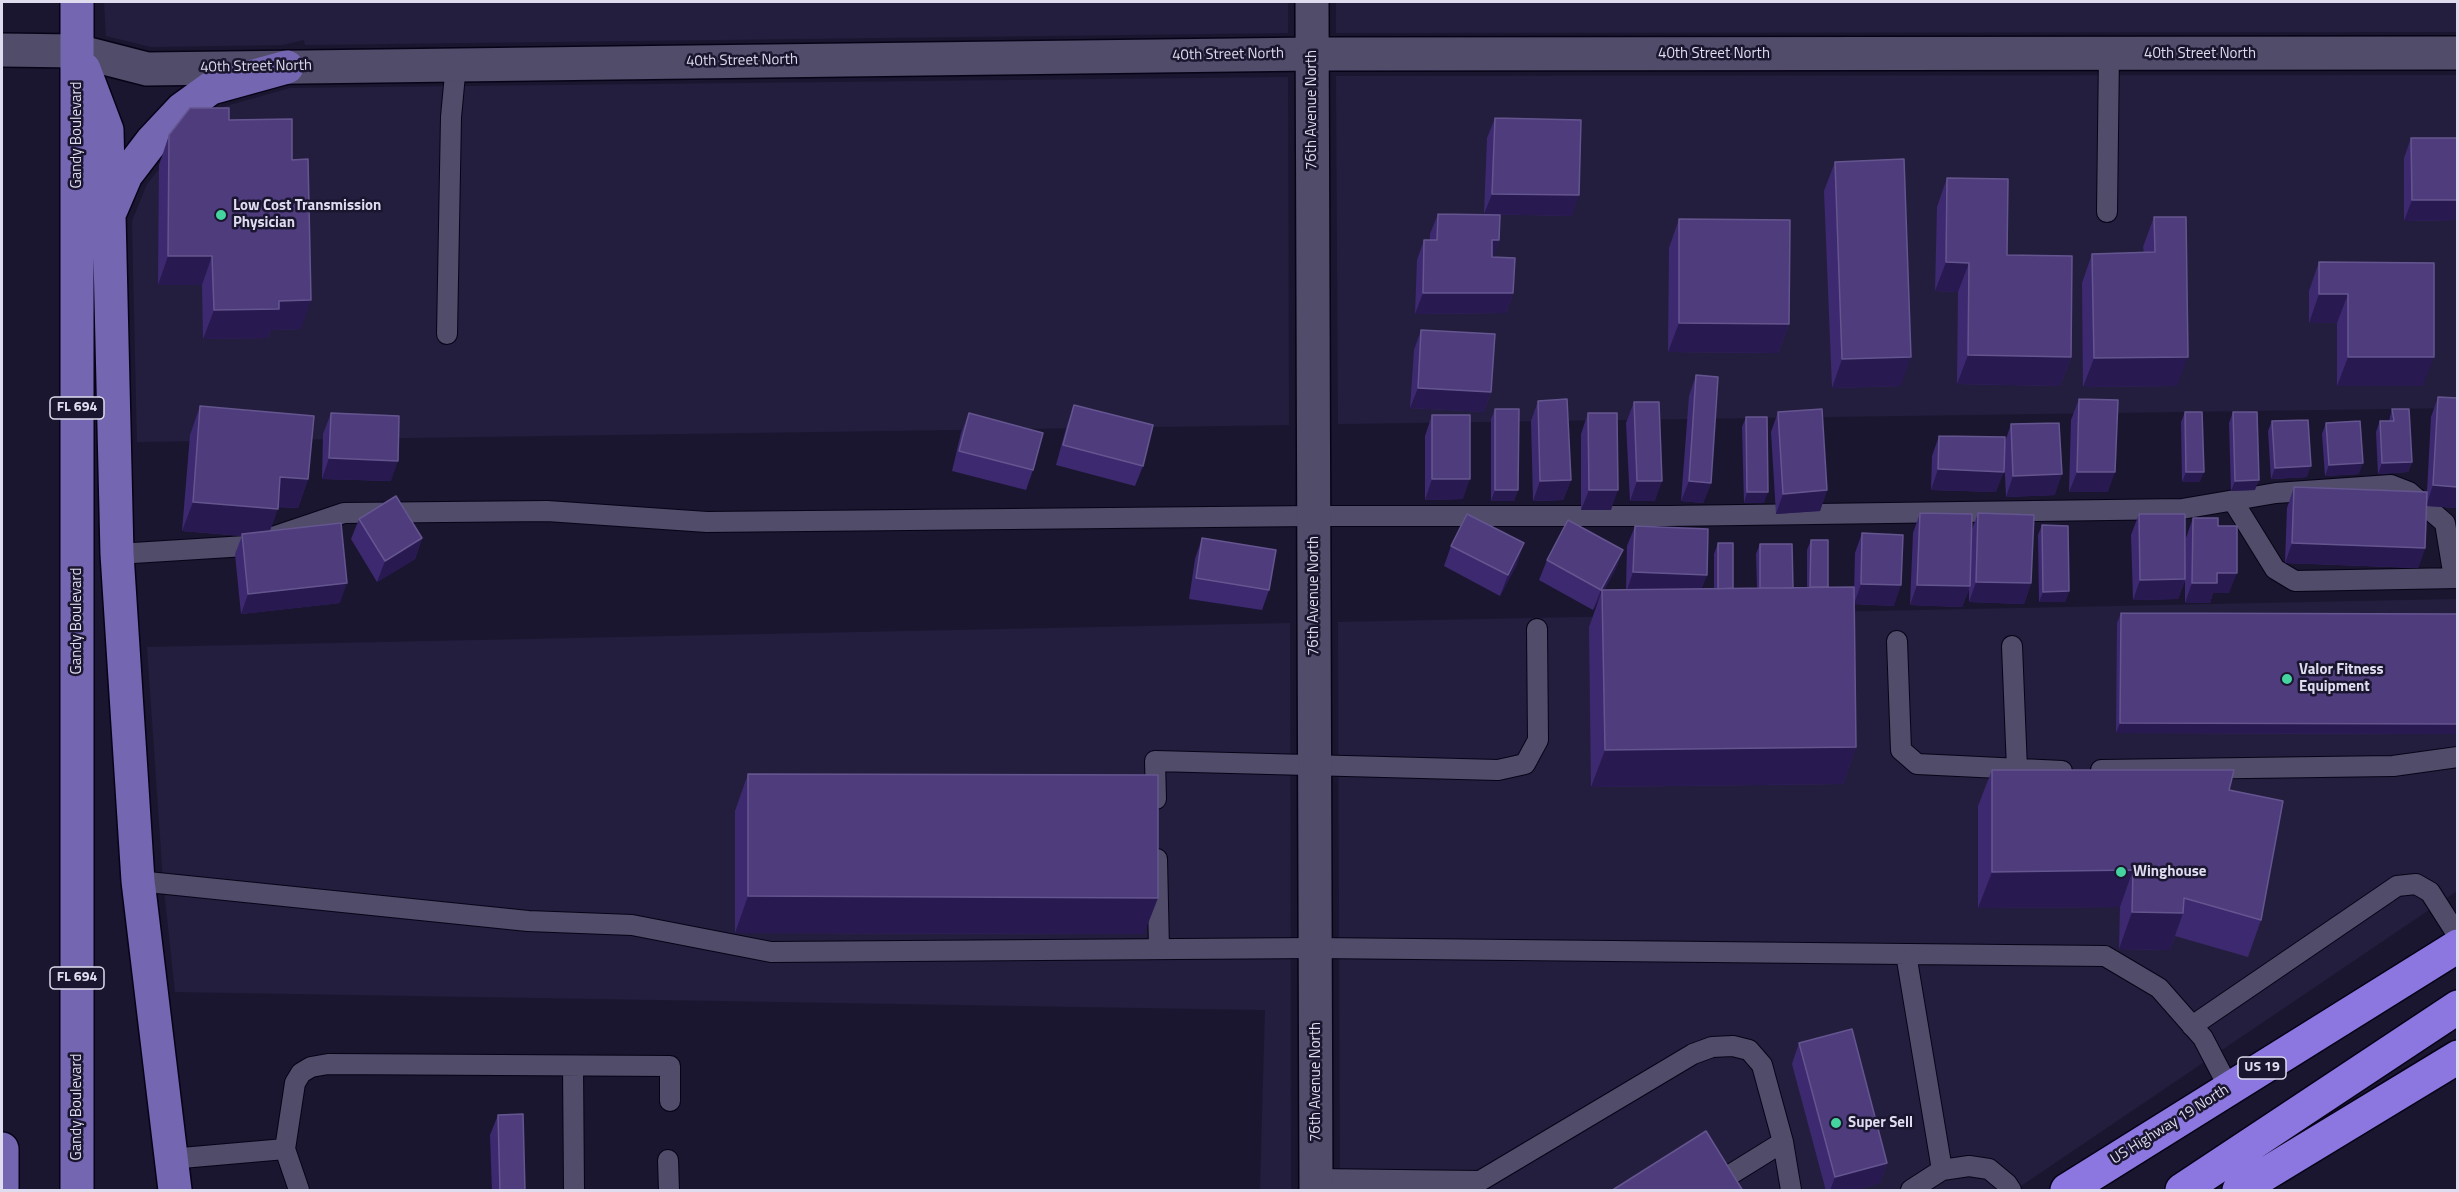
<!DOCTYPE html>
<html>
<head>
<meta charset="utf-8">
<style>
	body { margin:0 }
	#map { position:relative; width:2459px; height:1192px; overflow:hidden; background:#1b1630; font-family:"Titillium Web",sans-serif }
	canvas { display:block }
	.frame { position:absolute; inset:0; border:3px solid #dedcee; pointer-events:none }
</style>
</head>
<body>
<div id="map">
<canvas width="2459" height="1192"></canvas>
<div class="frame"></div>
</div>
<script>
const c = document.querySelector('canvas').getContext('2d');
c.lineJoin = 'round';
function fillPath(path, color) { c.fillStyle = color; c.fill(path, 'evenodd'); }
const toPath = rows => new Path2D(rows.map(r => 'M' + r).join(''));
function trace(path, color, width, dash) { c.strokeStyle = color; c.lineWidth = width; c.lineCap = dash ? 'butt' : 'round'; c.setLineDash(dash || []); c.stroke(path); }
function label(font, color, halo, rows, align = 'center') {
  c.font = font + ' "Titillium Web",sans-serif'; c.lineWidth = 5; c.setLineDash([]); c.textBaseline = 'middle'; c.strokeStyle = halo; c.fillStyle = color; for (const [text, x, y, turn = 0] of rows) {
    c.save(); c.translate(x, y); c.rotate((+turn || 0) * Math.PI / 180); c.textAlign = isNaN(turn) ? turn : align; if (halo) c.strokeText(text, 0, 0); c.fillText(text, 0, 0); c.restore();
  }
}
const built = toPath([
	[104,2,1288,2,1288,33,305,45,304,40,283,45,151,47,106,36],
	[1336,2,2457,2,2458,32,1336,33],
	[2457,75,2457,408,1338,424,1336,76],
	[1288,77,1289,425,137,442,132,221,147,184,171,154,199,125,223,107,290,88],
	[2457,599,2457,891,2015,1190,1340,1190,1338,622],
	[1290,623,1291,1190,1260,1190,1265,1010,175,992,163,880,147,647]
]);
const lane = toPath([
	[2107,212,2109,54],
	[447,334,451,117,456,64],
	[2233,501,2275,569,2295,581,2458,578],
	[117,554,246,546,344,513,547,511,707,522,1313,516,1668,516,2182,509,2276,493,2391,485,2409,492,2445,523,2454,578],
	[1897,641,1901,750,1917,764,2062,771],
	[2012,646,2017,769],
	[2101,770,2393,766,2458,757],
	[1156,799,1155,761,1498,770,1525,764,1538,740,1537,629],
	[1157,859,1159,949],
	[138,881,528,921,632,925,771,952,1315,948,2105,956,2159,988,2203,1038,2229,1088],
	[1906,954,1942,1170,1911,1190],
	[2192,1026,2397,886,2416,884,2430,892,2458,936],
	[573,1066,574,1190],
	[170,1159,285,1149],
	[668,1160,669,1190],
	[1942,1170,1969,1166,1989,1169,2007,1184,2011,1190],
	[1316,1179,1480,1181,1693,1054,1712,1047,1733,1046,1749,1050,1762,1065,1783,1142,1791,1190],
	[1712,1186,1783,1142],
	[299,1190,285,1149,295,1083,301,1073,311,1067,328,1064,670,1066,670,1101]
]);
const street = toPath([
	[1312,2,1316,1190],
	[2,50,77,51,147,69,1312,54,2458,53]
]);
const primary = toPath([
	[77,2,77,1190],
	[84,69,107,130,117,554,138,881,175,1190],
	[111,210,126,175,152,141,182,109,211,88,287,67],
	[2,1149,2,1190]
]);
const highway = toPath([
	[2067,1190,2458,946],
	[2182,1190,2458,1007],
	[2239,1190,2458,1057]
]);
const wall = toPath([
	[1495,118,1572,216,1484,214,1487,138],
	[229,120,292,160,301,329,271,330,268,338,203,339,202,285,158,285,159,165,169,135],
	[2411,138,2457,138,2457,220,2404,221,2404,158],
	[1835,162,1901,386,1832,388,1824,191],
	[1947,178,2007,255,2071,357,2060,386,1957,384,1958,292,1935,291,1937,207],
	[1438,214,1499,240,1493,257,1513,293,1506,313,1415,314,1417,260,1424,240,1430,240,1430,234],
	[2154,217,2177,386,2083,387,2082,283,2092,254,2144,253,2143,247],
	[1679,219,1789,324,1778,353,1668,352,1669,248],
	[2319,262,2434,263,2423,386,2337,386,2337,323,2309,323,2309,291],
	[1421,330,1491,392,1484,412,1410,408,1414,350],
	[1696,375,1711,483,1703,503,1681,501,1689,396],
	[2438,397,2457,508,2427,506,2425,548,2418,568,2285,563,2287,508,2294,487,2427,492,2431,417],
	[2079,399,2108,492,2069,492,2071,420],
	[1538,401,1571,480,1563,500,1533,501,1531,421],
	[1634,402,1655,501,1630,501,1626,423],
	[1074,405,1143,466,1135,486,1056,465,1067,425],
	[200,406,308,479,298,508,278,507,270,531,340,603,241,614,235,554,242,536,182,531,190,435],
	[1495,409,1518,490,1514,501,1491,501,1491,419],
	[2392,409,2412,462,2408,472,2378,474,2376,432,2380,421,2389,421],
	[1778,412,1827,490,1820,511,1776,514,1771,432],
	[2185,412,2200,482,2182,482,2181,422],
	[2233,412,2255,490,2231,491,2229,423],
	[331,413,391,481,322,479,323,434],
	[969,413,1033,470,1026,490,952,471,961,433],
	[1588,413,1611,510,1581,510,1581,434],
	[1432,415,1463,499,1425,500,1425,436],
	[1746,417,1764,503,1744,503,1742,427],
	[2272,421,2307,477,2271,479,2268,431],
	[2326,423,2359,474,2325,476,2322,434],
	[2011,424,2055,495,2006,497,2004,455,1996,492,1931,490,1932,456,1939,436,2005,442],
	[1920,513,1971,532,1978,513,2031,583,2024,604,1969,602,1969,589,1962,607,1910,605,1913,533],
	[2139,514,2185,569,2186,538,2193,518,2218,526,2229,593,2213,593,2210,603,2185,603,2185,580,2178,599,2133,600,2131,535],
	[359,519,422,538,415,559,377,582,351,539],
	[2042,525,2069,591,2065,602,2039,602,2038,535],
	[1635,526,1707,575,1701,589,1714,589,1714,554,1718,543,1733,588,1757,588,1756,554,1760,544,1793,588,1807,587,1807,550,1811,540,1828,587,1854,593,1855,553,1862,533,1894,606,1854,604,1856,747,1843,784,1591,787,1589,627,1599,599,1593,610,1539,580,1547,560,1623,550,1615,570,1604,590,1626,590,1627,546],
	[1202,538,1269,590,1262,610,1189,599,1195,559],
	[1451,546,1517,564,1500,596,1444,566],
	[2121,613,2457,614,2457,734,2116,733,2117,623],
	[1992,770,2229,790,2261,920,2248,957,2175,936,2170,950,2119,949,2120,907,1978,908,1978,806],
	[748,774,1144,934,735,933,735,811],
	[1799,1043,1887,1163,1880,1183,1853,1191,1826,1191,1792,1064],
	[498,1115,525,1191,492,1191,490,1135]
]);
const shadedWall = toPath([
	[1492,194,1579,195,1572,216,1484,214],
	[2412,200,2457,200,2457,220,2404,221],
	[1492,240,1499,240,1492,261],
	[168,256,212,256,202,285,158,285],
	[1946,262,1969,263,1958,292,1935,291],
	[1423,293,1513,293,1506,313,1415,314],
	[2319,294,2348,294,2337,323,2309,323],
	[311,300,301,329,271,330,268,338,203,339,214,310,279,301],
	[1679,323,1789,324,1778,353,1668,352],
	[1968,355,2071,357,2060,386,1957,384],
	[1911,357,1901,386,1832,388,1842,359],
	[2188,357,2177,386,2083,387,2094,358],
	[2348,357,2434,357,2423,386,2337,386],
	[1418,388,1491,392,1484,412,1410,408],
	[329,458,398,461,391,481,322,479],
	[2412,462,2408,472,2378,474,2382,463],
	[2363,463,2359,474,2325,476,2329,465],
	[2311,466,2307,477,2271,479,2275,468],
	[1938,469,2004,472,1996,492,1931,490],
	[2077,472,2115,472,2108,492,2069,492],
	[2186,472,2204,472,2200,482,2182,482],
	[2062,474,2055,495,2006,497,2013,476],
	[280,477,308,479,298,508,269,506],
	[1432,479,1470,479,1463,499,1425,500],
	[1571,480,1563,500,1533,501,1540,481],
	[2259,480,2255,490,2231,491,2235,481],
	[1637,481,1662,481,1655,501,1630,501],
	[1689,481,1711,483,1703,503,1681,501],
	[2433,485,2457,487,2457,508,2426,506],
	[1495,490,1518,490,1514,501,1491,501],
	[1589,490,1618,490,1611,510,1581,510],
	[1827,490,1820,511,1776,514,1783,494],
	[1747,492,1768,492,1764,503,1744,503],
	[193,502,278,509,267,538,182,531],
	[422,538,415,559,377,582,385,561],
	[1524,543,1517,564,1500,596,1508,575],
	[2292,543,2425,548,2418,568,2285,563],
	[1623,550,1615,570,1602,593,1602,590,1599,599,1593,610,1601,590],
	[1633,572,1707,575,1699,595,1626,593],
	[2217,573,2237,573,2229,593,2213,593,2210,603,2185,603,2192,583],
	[2185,579,2178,599,2133,600,2140,580],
	[1976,582,2031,583,2024,604,1969,602],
	[347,583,340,603,241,614,248,594],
	[1861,584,1901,585,1894,606,1854,604],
	[1917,585,1970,586,1962,607,1910,605],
	[2069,591,2065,602,2039,602,2043,592],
	[2120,723,2457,724,2457,734,2116,733],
	[1856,747,1843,784,1591,787,1605,750],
	[2133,870,2120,907,1978,908,1992,872],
	[748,896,1158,898,1144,934,735,933],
	[2132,912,2183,913,2170,950,2119,949],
	[1887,1163,1880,1183,1853,1191,1830,1191,1835,1177]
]);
const building = toPath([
	[190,108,229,108,229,120,292,119,292,160,308,159,311,300,279,301,279,309,214,310,212,256,168,256,169,135,190,108],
	[1495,118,1581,120,1579,195,1492,194,1495,118],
	[2411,138,2457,138,2457,200,2412,200,2411,138],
	[1904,159,1911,357,1842,359,1835,162,1904,159],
	[1947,178,2008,179,2007,255,2072,256,2071,357,1968,355,1969,263,1946,262,1947,178],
	[1438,214,1500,215,1499,240,1492,240,1492,257,1515,258,1513,293,1423,293,1424,240,1437,240,1438,214],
	[2154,217,2186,217,2188,357,2094,358,2092,254,2155,252,2154,217],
	[1679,219,1790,220,1789,324,1679,323,1679,219],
	[2319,262,2434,263,2434,357,2348,357,2348,294,2319,294,2319,262],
	[1421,330,1495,334,1491,392,1418,388,1421,330],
	[1696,375,1718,377,1711,483,1689,481,1696,375],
	[2438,397,2457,398,2457,487,2433,485,2438,397],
	[1567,399,1571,480,1540,481,1538,401,1567,399],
	[2079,399,2118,400,2115,472,2077,472,2079,399],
	[1634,402,1659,402,1662,481,1637,481,1634,402],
	[1074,405,1153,425,1143,466,1063,445,1074,405],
	[200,406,314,416,308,479,280,477,278,509,193,502,200,406],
	[1495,409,1519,409,1518,490,1495,490,1495,409],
	[1822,409,1827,490,1783,494,1778,412,1822,409],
	[2392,409,2409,409,2412,462,2382,463,2380,421,2394,421,2392,409],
	[2185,412,2202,412,2204,472,2186,472,2185,412],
	[2233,412,2257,412,2259,480,2235,481,2233,412],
	[331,413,399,416,398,461,329,458,331,413],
	[969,413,1043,433,1033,470,959,451,969,413],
	[1588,413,1617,413,1618,490,1589,490,1588,413],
	[1432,415,1470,415,1470,479,1432,479,1432,415],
	[1746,417,1767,417,1768,492,1747,492,1746,417],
	[2308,420,2311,466,2275,468,2272,421,2308,420],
	[2360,421,2363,463,2329,465,2326,423,2360,421],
	[2059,423,2062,474,2013,476,2011,424,2059,423],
	[1939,436,2005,437,2004,472,1938,469,1939,436],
	[2294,487,2427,492,2425,548,2292,543,2294,487],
	[396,496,422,538,385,561,359,519,396,496],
	[1920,513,1972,514,1970,586,1917,585,1920,513],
	[1978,513,2034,515,2031,583,1976,582,1978,513],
	[1467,514,1524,543,1508,575,1451,546,1467,514],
	[2139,514,2185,514,2185,579,2140,580,2139,514],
	[2193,518,2218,518,2218,526,2237,526,2237,573,2217,573,2217,583,2192,583,2193,518],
	[1568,520,1623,550,1601,590,1547,560,1568,520],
	[341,523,347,583,248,594,242,534,341,523],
	[2042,525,2068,526,2069,591,2043,592,2042,525],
	[1635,526,1708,529,1707,575,1633,572,1635,526],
	[1862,533,1903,535,1901,585,1861,584,1862,533],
	[1202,538,1276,550,1269,590,1196,578,1202,538],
	[1811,540,1828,540,1828,587,1810,587,1811,540],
	[1718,543,1733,543,1733,588,1718,589,1718,543],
	[1760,544,1792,544,1793,588,1760,588,1760,544],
	[1854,587,1856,747,1605,750,1602,590,1854,587],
	[2121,613,2457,614,2457,724,2120,723,2121,613],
	[1992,770,2234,770,2229,790,2283,801,2261,920,2184,898,2183,913,2132,912,2133,870,1992,872,1992,770],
	[748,774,1158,775,1158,898,748,896,748,774],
	[1852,1029,1887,1163,1835,1177,1799,1043,1852,1029],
	[523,1114,525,1191,500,1191,498,1115,523,1114],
	[1706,1131,1743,1191,1611,1191,1706,1131]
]);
const markers = [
	[221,215,6,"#45d49f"],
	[2287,679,6,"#45d49f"],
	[2121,872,6,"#45d49f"],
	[1836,1123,6,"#45d49f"]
];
const shields = [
	[77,408,54],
	[77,978,54],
	[2262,1068,48]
];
const shieldNames = [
	["FL 694",77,408],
	["FL 694",77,978],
	["US 19",2262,1068]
];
const streetNames = [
	["40th Street North",1714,54],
	["40th Street North",2200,54],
	["40th Street North",1228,55,-1],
	["40th Street North",742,61,-1],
	["40th Street North",256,67,-1],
	["76th Avenue North",1312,110,-90],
	["Gandy Boulevard",77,135,-90],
	["76th Avenue North",1314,596,-90],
	["Gandy Boulevard",77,621,-90],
	["76th Avenue North",1316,1082,-90],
	["Gandy Boulevard",77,1107,-90],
	["US Highway 19 North",2170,1125,-32]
];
const poiNames = [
	["Low Cost Transmission",233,206],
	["Physician",233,223],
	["Valor Fitness",2299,670],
	["Equipment",2299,687],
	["Winghouse",2133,872],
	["Super Sell",1848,1123]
];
fillPath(built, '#241e3e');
trace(lane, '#070317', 22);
trace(street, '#070317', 36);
trace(primary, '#070317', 36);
trace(highway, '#070317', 36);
trace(lane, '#504c69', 20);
trace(street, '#504c69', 33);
trace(primary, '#7466b1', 33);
trace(highway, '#8c77e1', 33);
fillPath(wall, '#3d2970');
fillPath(shadedWall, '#281950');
fillPath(building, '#4e3c7d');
trace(building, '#65558f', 1.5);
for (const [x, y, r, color] of markers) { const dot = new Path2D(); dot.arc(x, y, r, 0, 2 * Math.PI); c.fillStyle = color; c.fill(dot); trace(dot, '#1b1630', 2); }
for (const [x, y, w] of shields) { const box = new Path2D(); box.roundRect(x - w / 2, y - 11, w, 22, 4.5); c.fillStyle = '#1b1630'; c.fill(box); trace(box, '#dedcee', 1.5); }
label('bold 14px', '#dedcee', null, shieldNames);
label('15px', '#dedcee', '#1b1630', streetNames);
label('bold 15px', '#dedcee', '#1b1630', poiNames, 'left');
</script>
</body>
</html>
